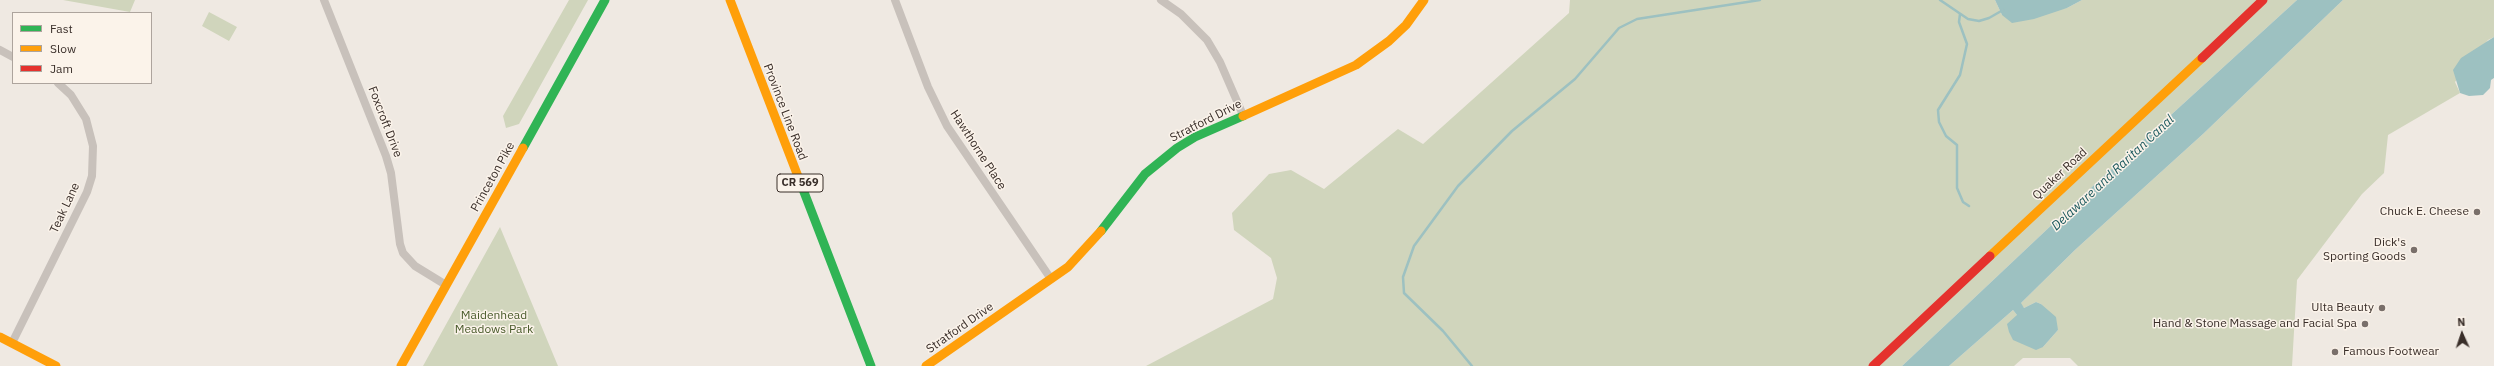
<!DOCTYPE html>
<html>
<head>
<meta charset="utf-8">
<style>
	body { margin:0 }
	#map { position:relative; width:2494px; height:366px; overflow:hidden; background:#efe9e2; font-family:"IBM Plex Sans",sans-serif }
	canvas { display:block }
	.legend { position:absolute; left:12px; top:12px; width:140px; height:72px; box-sizing:border-box; background:#fbf3ea; border:1px solid #ada49d; margin:0; padding:5px 7px; list-style:none; font-size:12px; color:#392e29 }
	.legend li { display:flex; align-items:center; gap:8px; height:20px }
	.legend b { width:20px; border:1px solid #ada49d }
	.north { position:absolute; left:2442px; top:314px; width:40px; height:40px; -webkit-text-stroke:3px #fbf3ea; paint-order:stroke; rotate:357deg; font-size:11px; font-weight:700; line-height:16px; text-align:center; color:#392e29 }
	.north::after { content:''; display:block; margin:auto; width:14px; height:18px; background:#392e29; clip-path:polygon(50% 0,100% 100%,50% 72%,0 100%) }
</style>
</head>
<body>
<div id="map">
<canvas width="2494" height="366"></canvas>
<ul class="legend">
<li><b style="height:5px;background:#30b455"></b>Fast</li>
<li><b style="height:5px;background:#ff9f0a"></b>Slow</li>
<li><b style="height:5px;background:#e5322d"></b>Jam</li>
</ul>
<div class="north">N</div>
</div>
<script>
const c = document.querySelector('canvas').getContext('2d');
c.lineJoin = 'round';
function fillPath(path, color) { c.fillStyle = color; c.fill(path, 'evenodd'); }
const toPath = rows => new Path2D(rows.map(r => 'M' + r).join(''));
function trace(path, color, width, dash) { c.strokeStyle = color; c.lineWidth = width; c.lineCap = dash ? 'butt' : 'round'; c.setLineDash(dash || []); c.stroke(path); }
function label(font, color, halo, rows, align = 'center') {
  c.font = font + ' "IBM Plex Sans",sans-serif'; c.lineWidth = 3; c.setLineDash([]); c.textBaseline = 'middle'; c.strokeStyle = halo; c.fillStyle = color; for (const [text, x, y, turn = 0] of rows) {
    c.save(); c.translate(x, y); c.rotate((+turn || 0) * Math.PI / 180); c.textAlign = isNaN(turn) ? turn : align; if (halo) c.strokeText(text, 0, 0); c.fillText(text, 0, 0); c.restore();
  }
}
const green = toPath([
	[63,0,135,0,130,12],
	[569,0,588,0,519,124,506,128,503,116],
	[1570,0,1995,0,2002,15,2067,8,2082,0,2297,0,2093,186,1902,366,1146,366,1273,299,1277,278,1271,258,1234,230,1232,213,1269,174,1291,170,1324,189,1398,129,1423,144,1569,13],
	[2343,0,2494,0,2494,37,2488,40,2455,82,2460,93,2388,135,2384,173,2362,194,2297,280,2292,366,2078,366,2070,358,2023,358,2014,366,1949,366,2013,310,2043,347,2058,330,2041,304,2036,302,2024,308,2020,304,2076,249,2203,134],
	[209,12,237,27,229,41,202,26],
	[500,227,558,366,423,366]
]);
const water = toPath([
	[1995,0,2082,0,2067,8,2034,19,2012,23,2002,15],
	[2297,0,2343,0,2203,134,2076,249,2021,303,2024,308,2036,302,2041,304,2056,317,2058,330,2043,347,2036,350,2013,340,2009,332,2007,324,2017,315,2013,310,1949,366,1902,366,2093,186],
	[2494,37,2494,78,2491,80,2490,88,2483,95,2469,96,2460,93,2453,70,2461,58]
]);
const stream = toPath([
	[1940,0,1968,19,1979,21,1989,18,2003,10],
	[1960,14,1959,22,1967,44,1960,75,1938,110,1939,122,1946,136,1957,145,1957,188,1963,202,1969,206],
	[1472,366,1443,331,1404,293,1403,277,1414,246,1458,186,1512,131,1575,79,1619,28,1637,19,1760,0]
]);
const street = toPath([
	[324,0,386,156,391,173,400,244,403,253,415,266,446,285],
	[895,0,928,87,947,126,1051,279],
	[1161,0,1181,14,1207,40,1220,62,1243,115],
	[0,50,13,57],
	[12,343,87,192,92,176,93,146,86,119,71,95,58,83]
]);
const fast = toPath([
	[523,148,605,0],
	[799,179,871,366],
	[1101,231,1145,174,1177,148,1195,137,1243,116]
]);
const slow = toPath([
	[730,0,799,179],
	[1243,116,1356,65,1389,41,1406,25,1424,0],
	[1990,256,2202,58],
	[0,337,56,366],
	[401,366,523,148],
	[926,366,1068,267,1101,231]
]);
const jam = toPath([
	[2202,58,2263,0],
	[1873,366,1990,256]
]);
const markers = [
	[2477,212,4,"#796f6a"],
	[2414,250,4,"#796f6a"],
	[2382,308,4,"#796f6a"],
	[2365,324,4,"#796f6a"],
	[2335,352,4,"#796f6a"]
];
const shields = [
	[800,183,46]
];
const shieldNames = [
	["CR 569",800,183]
];
const streetNames = [
	["Province Line Road",785,112,69],
	["Stratford Drive",1206,121,-27],
	["Foxcroft Drive",385,122,69],
	["Hawthorne Place",978,150,57],
	["Quaker Road",2060,174,-43],
	["Princeton Pike",493,177,-61],
	["Teak Lane",65,208,-65],
	["Stratford Drive",960,328,-35]
];
const poiNames = [
	["Chuck E. Cheese",2469,212],
	["Dick's",2406,243],
	["Sporting Goods",2406,257],
	["Ulta Beauty",2374,308],
	["Hand & Stone Massage and Facial Spa",2357,324],
	["Famous Footwear",2343,352,"left"]
];
const parkNames = [
	["Maidenhead",494,316],
	["Meadows Park",494,330]
];
const waterNames = [
	["Delaware and Raritan Canal",2113,173,-43]
];
fillPath(green, '#d0d5bc');
fillPath(water, '#9dc1c1');
trace(stream, '#9dc1c1', 2.5);
trace(street, '#c8c1bb', 8);
trace(fast, '#30b455', 9);
trace(slow, '#ff9f0a', 9);
trace(jam, '#e5322d', 9);
for (const [x, y, r, color] of markers) { const dot = new Path2D(); dot.arc(x, y, r, 0, 2 * Math.PI); c.fillStyle = color; c.fill(dot); trace(dot, '#fbf3ea', 1.5); }
for (const [x, y, w] of shields) { const box = new Path2D(); box.roundRect(x - w / 2, y - 9, w, 18, 3); c.fillStyle = '#fbf3ea'; c.fill(box); trace(box, '#392e29', 1); }
label('bold 11px', '#392e29', null, shieldNames);
label('12px', '#392e29', '#fbf3ea', streetNames);
label('12px', '#392e29', '#fbf3ea', poiNames, 'right');
label('12px', '#485a2a', '#fbf3ea', parkNames);
label('italic 13px', '#1b595e', '#fbf3ea', waterNames);
</script>
</body>
</html>
